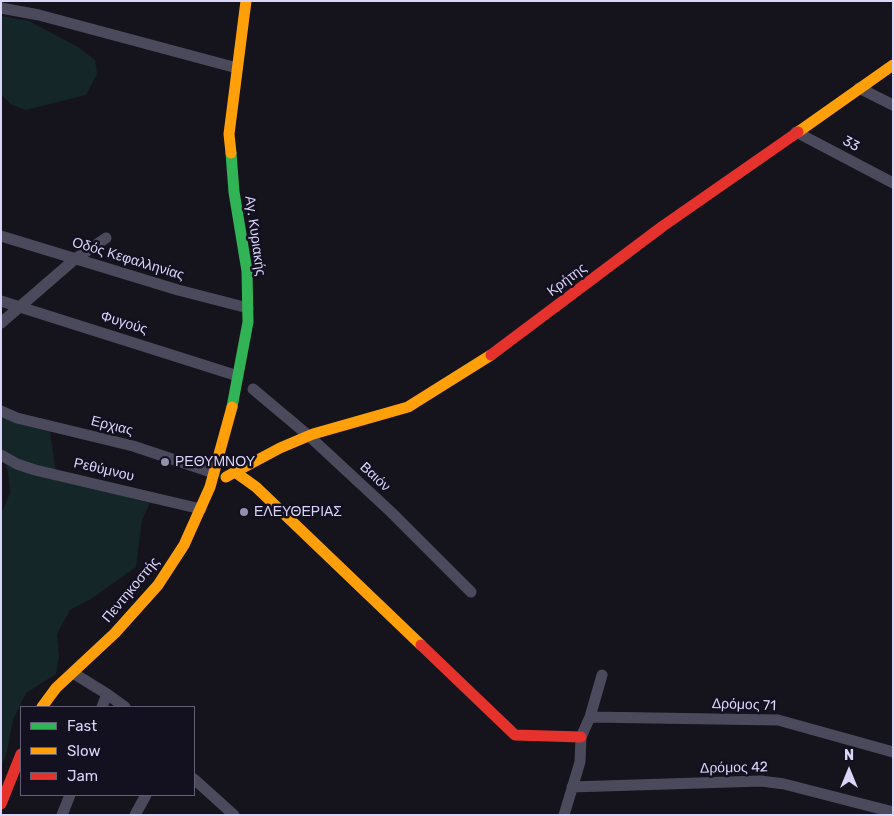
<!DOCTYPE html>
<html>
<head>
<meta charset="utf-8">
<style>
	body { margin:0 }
	#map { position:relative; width:894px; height:816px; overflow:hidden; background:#15141c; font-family:Rubik,sans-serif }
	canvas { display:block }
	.frame { position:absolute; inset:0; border:2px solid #dad5f9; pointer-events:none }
	.legend { position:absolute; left:20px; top:706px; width:175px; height:90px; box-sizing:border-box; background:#131020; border:1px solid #635f77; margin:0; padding:6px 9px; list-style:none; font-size:15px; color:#dad5f9 }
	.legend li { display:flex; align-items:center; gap:10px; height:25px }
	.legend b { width:25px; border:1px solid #635f77 }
	.north { position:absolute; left:824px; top:746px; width:50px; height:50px; -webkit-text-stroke:4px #131020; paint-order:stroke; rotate:0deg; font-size:14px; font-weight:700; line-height:20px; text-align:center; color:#dad5f9 }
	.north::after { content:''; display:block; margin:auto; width:18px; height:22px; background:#dad5f9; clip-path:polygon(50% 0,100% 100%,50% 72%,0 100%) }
</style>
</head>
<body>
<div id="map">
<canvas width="894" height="816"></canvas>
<div class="frame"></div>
<ul class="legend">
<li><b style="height:6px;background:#30b455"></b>Fast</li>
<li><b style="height:6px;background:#ff9f0a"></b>Slow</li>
<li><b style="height:6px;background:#e5322d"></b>Jam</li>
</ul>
<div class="north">N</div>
</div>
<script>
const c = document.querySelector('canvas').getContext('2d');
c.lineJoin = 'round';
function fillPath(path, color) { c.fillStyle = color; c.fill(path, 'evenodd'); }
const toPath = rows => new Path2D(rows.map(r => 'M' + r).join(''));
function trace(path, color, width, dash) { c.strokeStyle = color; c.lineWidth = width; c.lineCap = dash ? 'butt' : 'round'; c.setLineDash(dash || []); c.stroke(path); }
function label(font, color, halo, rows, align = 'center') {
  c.font = font + ' Rubik,sans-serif'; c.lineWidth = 5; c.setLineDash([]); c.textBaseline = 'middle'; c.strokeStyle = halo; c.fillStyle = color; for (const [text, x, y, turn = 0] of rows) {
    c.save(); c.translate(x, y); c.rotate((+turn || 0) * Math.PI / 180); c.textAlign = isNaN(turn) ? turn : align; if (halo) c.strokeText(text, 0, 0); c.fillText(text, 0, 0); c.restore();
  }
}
const green = toPath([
	[1,16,29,21,78,47,95,60,97,74,86,95,26,110,10,104,1,94],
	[1,416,50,432,57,479,150,503,142,520,136,567,91,599,70,610,57,634,59,657,56,674,26,693,13,720,7,751,1,768,1,514,10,493,8,471,1,453]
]);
const street = toPath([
	[1,8,39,15,237,68],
	[859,88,893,105],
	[796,132,893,183],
	[1,236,178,290,248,308],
	[1,301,238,376],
	[1,323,75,259,106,238],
	[253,389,309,436,391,512,471,592],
	[1,411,17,418,133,446,214,473],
	[1,455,17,464,35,470,201,509],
	[73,673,107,694,125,707],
	[102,707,107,694],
	[590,717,778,720,893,752],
	[194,779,234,815],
	[572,787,761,781,784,784,893,812],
	[62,815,70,795],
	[135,815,146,795],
	[564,815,580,762,581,737,590,717,602,675]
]);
const fast = toPath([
	[231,153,234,192,247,271,248,322,232,407]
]);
const slow = toPath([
	[798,132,893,65],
	[231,153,229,134,246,1],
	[235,472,280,448,313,434,408,407,491,355],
	[226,477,235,472,256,487,421,645],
	[42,707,56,688,115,633,158,585,184,545,210,487,232,407]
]);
const jam = toPath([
	[491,355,663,226,798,132],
	[421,645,515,735,581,737],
	[1,804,21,754]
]);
const markers = [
	[165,462,5,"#9591ac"],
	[244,512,5,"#9591ac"]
];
const streetNames = [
	["33",851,144,28],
	["Αγ. Κυριακής",255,236,82],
	["Οδός Κεφαλληνίας",128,259,17],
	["Κρήτης",567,280,-37],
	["Φυγούς",124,323,17],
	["Ερχιας",112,426,14],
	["Ρεθύμνου",104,470,13],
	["Βαιόν",375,477,43],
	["Πεντηκοστής",131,590,-50],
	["Δρόμος 71",744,705,2],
	["Δρόμος 42",734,768,-1]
];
const poiNames = [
	["ΡΕΘΥΜΝΟΥ",175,462],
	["ΕΛΕΥΘΕΡΙΑΣ",254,512]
];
fillPath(green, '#142627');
trace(street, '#4b4a5c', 11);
trace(fast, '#30b455', 11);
trace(slow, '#ff9f0a', 11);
trace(jam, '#e5322d', 11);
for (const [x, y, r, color] of markers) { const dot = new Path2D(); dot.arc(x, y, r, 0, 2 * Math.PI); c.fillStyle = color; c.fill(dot); trace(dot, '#131020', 2); }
label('14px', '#dad5f9', '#131020', streetNames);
label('14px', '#dad5f9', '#131020', poiNames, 'left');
</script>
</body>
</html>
